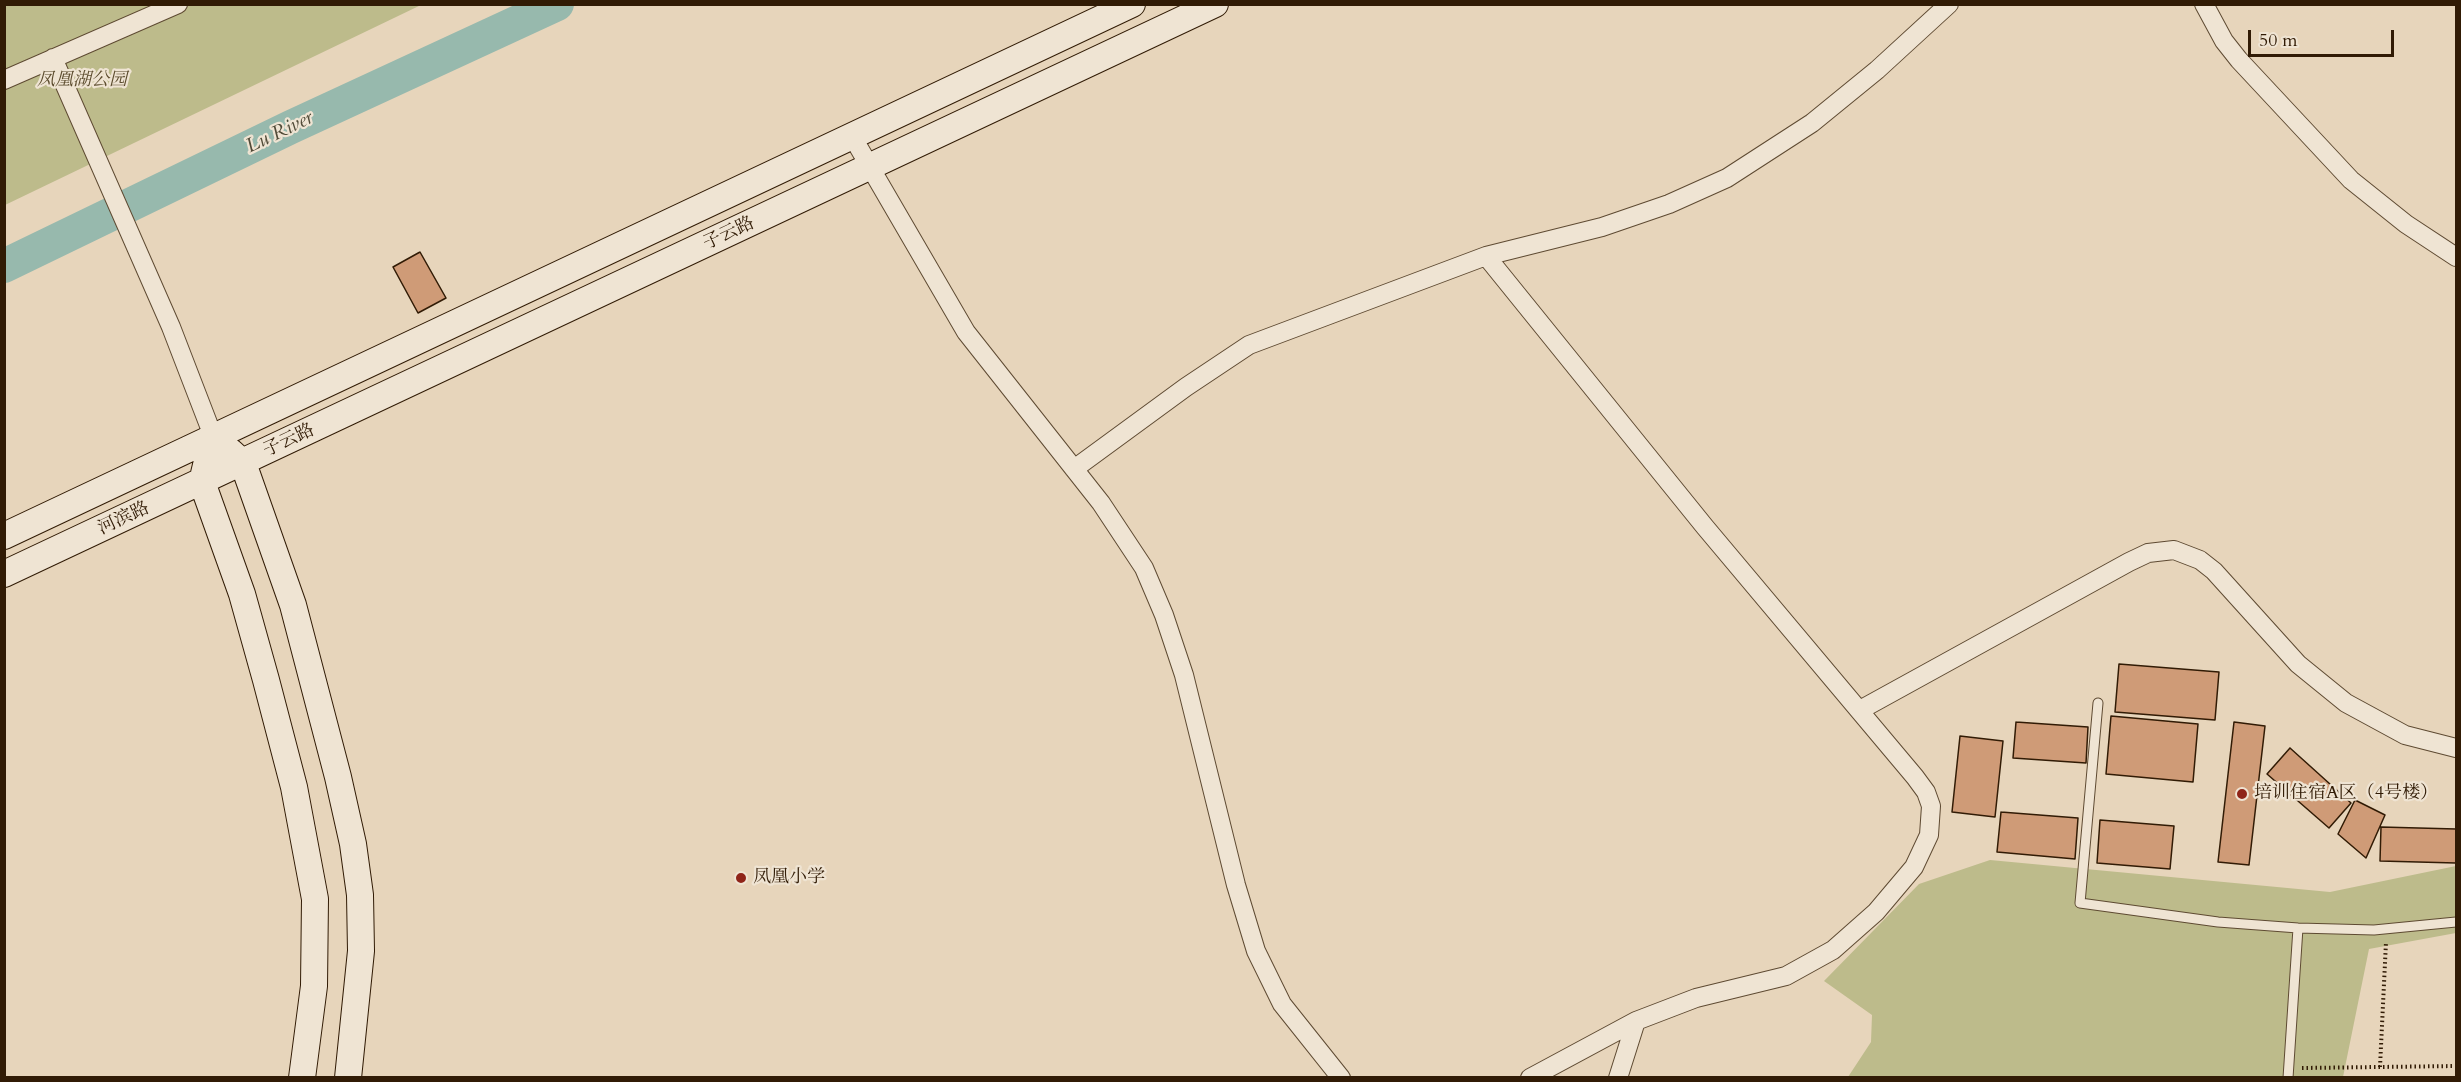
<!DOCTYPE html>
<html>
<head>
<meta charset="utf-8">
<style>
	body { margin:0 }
	#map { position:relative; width:2461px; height:1082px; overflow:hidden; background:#e7d5bb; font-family:Cardo,serif }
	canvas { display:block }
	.frame { position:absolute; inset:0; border:6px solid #311b05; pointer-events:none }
	.scale { position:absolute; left:2248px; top:30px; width:146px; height:27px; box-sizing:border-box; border:3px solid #311b05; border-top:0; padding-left:8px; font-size:18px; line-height:21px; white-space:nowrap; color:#311b05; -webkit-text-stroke:4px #efe4d3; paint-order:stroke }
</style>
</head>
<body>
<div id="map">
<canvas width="2461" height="1082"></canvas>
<div class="frame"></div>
<div class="scale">50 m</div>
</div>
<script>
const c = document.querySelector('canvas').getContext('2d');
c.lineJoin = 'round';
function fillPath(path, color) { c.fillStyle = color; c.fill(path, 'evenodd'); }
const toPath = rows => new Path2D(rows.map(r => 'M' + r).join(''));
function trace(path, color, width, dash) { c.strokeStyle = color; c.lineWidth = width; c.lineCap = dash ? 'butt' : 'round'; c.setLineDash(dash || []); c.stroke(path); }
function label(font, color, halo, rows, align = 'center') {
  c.font = font + ' Cardo,"Noto Serif SC",serif'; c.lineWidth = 4.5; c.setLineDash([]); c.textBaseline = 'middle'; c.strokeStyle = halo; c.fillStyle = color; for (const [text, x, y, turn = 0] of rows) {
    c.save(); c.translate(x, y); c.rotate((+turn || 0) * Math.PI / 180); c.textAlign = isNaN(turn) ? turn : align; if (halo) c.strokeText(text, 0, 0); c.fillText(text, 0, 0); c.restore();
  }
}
const green = toPath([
	[5,5,421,5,5,205],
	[1990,860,2330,892,2456,866,2456,933,2369,949,2343,1077,1848,1077,1871,1042,1872,1015,1824,981,1919,884]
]);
const river = toPath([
	[4,266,291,127,557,4]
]);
const building = toPath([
	[420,252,446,298,418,313,393,267,420,252],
	[2119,664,2219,672,2215,720,2115,712,2119,664],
	[2111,716,2198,724,2193,782,2106,774,2111,716],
	[2016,722,2088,727,2086,763,2013,758,2016,722],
	[2234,722,2265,726,2249,865,2218,862,2234,722],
	[1960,736,2003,741,1995,817,1952,812,1960,736],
	[2290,748,2351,803,2329,828,2267,774,2290,748],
	[2355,800,2385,815,2366,858,2338,834,2355,800],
	[2001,812,2078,818,2075,859,1997,852,2001,812],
	[2100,820,2174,826,2170,869,2097,863,2100,820],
	[2381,827,2456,829,2456,863,2380,861,2381,827]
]);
const path = toPath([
	[2380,1067,2386,942],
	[2302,1068,2456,1066]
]);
const service = toPath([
	[2098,703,2080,903,2218,922,2298,928,2374,930,2456,922],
	[2288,1078,2298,928]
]);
const minor = toPath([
	[2204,4,2224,41,2239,60,2351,180,2406,224,2456,257],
	[53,58,171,327,213,436],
	[4,80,178,4],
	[852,136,966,332,1101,503,1144,568,1164,615,1184,675,1236,885,1256,951,1282,1004,1341,1078],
	[1486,256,1602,227,1669,204,1727,178,1812,123,1877,70,1949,4],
	[1074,469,1186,387,1249,345,1486,256,1705,527,1915,777,1926,792,1931,806,1929,835,1914,867,1876,912,1833,950,1786,976,1696,998,1636,1021],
	[1860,710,2129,562,2148,553,2174,550,2200,560,2214,571,2298,664,2346,703,2405,735,2456,748],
	[1530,1078,1636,1021,1618,1078]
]);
const secondary = toPath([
	[213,436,202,482,242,594,266,680,294,787,315,899,314,986,302,1078],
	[231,452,243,463,293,605,338,777,353,844,360,895,361,951,348,1078],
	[4,536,1132,4],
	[4,574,1215,4]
]);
const markers = [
	[2242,794,6,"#8f2418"],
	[741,878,6,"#8f2418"]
];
const parkNames = [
	["凤凰湖公园",82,81]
];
const streetNames = [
	["子云路",729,234,-25],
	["子云路",289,441,-25],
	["河滨路",124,519,-25]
];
const poiNames = [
	["培训住宿A区（4号楼）",2254,794],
	["凤凰小学",753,878]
];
const waterNames = [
	["Lu River",280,133,-26]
];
fillPath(green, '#bdbb8b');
trace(river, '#97b9ad', 34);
fillPath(building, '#cf9b77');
trace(building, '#311b05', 1.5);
trace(service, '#5e4a32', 11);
trace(minor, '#5e4a32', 20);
trace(secondary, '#311b05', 28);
trace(path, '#311b05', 4, [1.5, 3]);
trace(service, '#efe4d3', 9);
trace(minor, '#efe4d3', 18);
trace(secondary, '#efe4d3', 26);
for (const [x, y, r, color] of markers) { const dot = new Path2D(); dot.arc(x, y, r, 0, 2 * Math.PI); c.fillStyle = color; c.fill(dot); trace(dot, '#efe4d3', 2); }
label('italic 18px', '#5b4b2d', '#efe4d3', parkNames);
label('18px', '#311b05', '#efe4d3', streetNames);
label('18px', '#311b05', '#efe4d3', poiNames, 'left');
label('italic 20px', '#504a37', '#efe4d3', waterNames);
</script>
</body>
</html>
